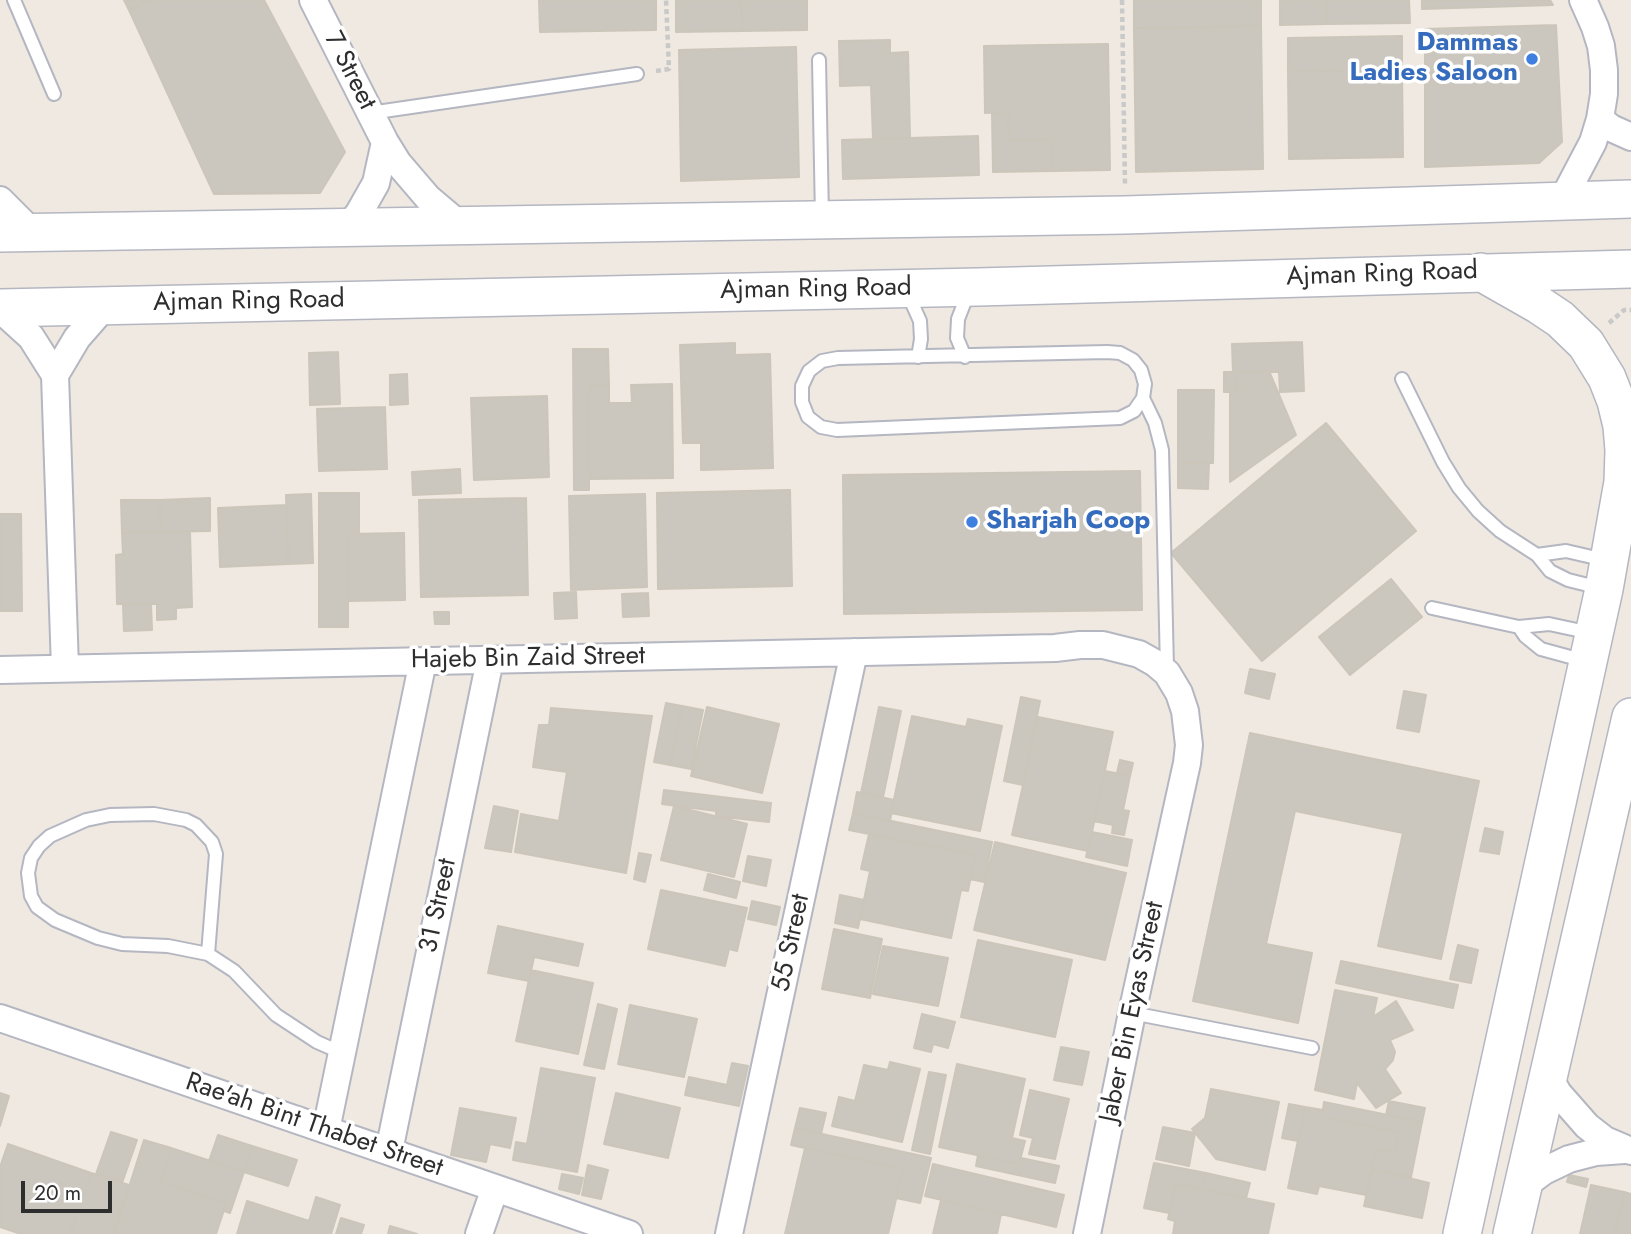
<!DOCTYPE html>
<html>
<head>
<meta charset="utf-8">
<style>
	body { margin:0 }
	#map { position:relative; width:1631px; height:1234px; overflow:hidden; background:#efe9e1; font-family:Jost,sans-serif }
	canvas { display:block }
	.scale { position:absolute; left:21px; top:1181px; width:91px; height:32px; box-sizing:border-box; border:4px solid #2e2e2e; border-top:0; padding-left:9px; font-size:21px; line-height:24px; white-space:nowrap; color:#2e2e2e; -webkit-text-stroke:5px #fff; paint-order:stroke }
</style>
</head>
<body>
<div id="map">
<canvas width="1631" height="1234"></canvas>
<div class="scale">20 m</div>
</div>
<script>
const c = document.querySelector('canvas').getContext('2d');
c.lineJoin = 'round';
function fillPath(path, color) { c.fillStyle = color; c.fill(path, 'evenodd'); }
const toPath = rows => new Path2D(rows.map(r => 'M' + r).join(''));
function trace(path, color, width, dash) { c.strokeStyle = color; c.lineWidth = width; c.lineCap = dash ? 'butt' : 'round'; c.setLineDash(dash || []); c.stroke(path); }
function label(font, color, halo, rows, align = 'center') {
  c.font = font + ' Jost,sans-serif'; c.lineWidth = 7; c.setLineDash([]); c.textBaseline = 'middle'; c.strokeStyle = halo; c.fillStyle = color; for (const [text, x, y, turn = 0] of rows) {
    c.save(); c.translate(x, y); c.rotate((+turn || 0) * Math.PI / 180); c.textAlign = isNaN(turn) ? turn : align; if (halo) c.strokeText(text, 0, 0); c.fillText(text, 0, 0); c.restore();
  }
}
const building = toPath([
	[124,0,149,0,129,10,124,0],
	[149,0,264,0,345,152,320,193,214,194,129,10,149,0],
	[539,0,656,0,656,30,540,32,539,0],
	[676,0,741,0,742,31,676,32,676,0],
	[741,0,807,0,807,30,742,31,741,0],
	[1134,0,1261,0,1261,26,1134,28,1134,0],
	[1280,0,1326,0,1326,24,1280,25,1280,0],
	[1326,0,1409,0,1410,23,1326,24,1326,0],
	[1422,0,1550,0,1553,5,1422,9,1422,0],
	[1556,25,1562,142,1539,163,1425,167,1425,29,1556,25],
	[1261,26,1263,169,1136,172,1134,28,1261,26],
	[1402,36,1402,70,1288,72,1288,38,1402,36],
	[890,40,890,53,908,52,910,138,873,139,871,85,840,86,839,41,890,40],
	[1108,44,1110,170,1053,171,1053,139,1009,140,1008,112,985,113,984,46,1108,44],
	[796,47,799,177,681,181,679,50,796,47],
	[1402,70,1403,157,1289,159,1288,72,1402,70],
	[1008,112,1009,140,1053,139,1053,171,993,172,992,113,1008,112],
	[978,136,979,175,843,179,842,140,978,136],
	[1302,342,1304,391,1280,392,1279,372,1233,372,1232,344,1302,342],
	[735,343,735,355,770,354,773,468,701,470,701,443,683,443,680,345,735,343],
	[573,349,608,349,609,386,589,386,589,490,574,490,573,349],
	[338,352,340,404,310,405,309,353,338,352],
	[1269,371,1296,435,1230,482,1230,391,1237,392,1237,372,1269,371],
	[1224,372,1237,372,1237,392,1224,392,1224,372],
	[407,374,408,404,390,405,390,375,407,374],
	[672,384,673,478,589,479,589,386,609,386,609,403,632,403,631,385,672,384],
	[1178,390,1214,390,1213,463,1178,463,1178,390],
	[547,396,549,477,474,480,471,398,547,396],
	[385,407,387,469,319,471,317,409,385,407],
	[1326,423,1416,531,1262,661,1171,553,1326,423],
	[1178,463,1209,463,1208,489,1178,488,1178,463],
	[460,469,461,493,413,495,412,472,460,469],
	[1140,471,1142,610,844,614,843,475,1140,471],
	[790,490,792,586,658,589,657,493,790,490],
	[319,493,359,493,359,534,348,534,348,627,319,627,319,493],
	[311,494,313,563,288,564,286,495,311,494],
	[645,494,647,587,571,590,569,496,645,494],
	[210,498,210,531,161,532,160,500,210,498],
	[526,498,528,595,421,597,419,500,526,498],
	[121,500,160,500,161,532,122,533,121,500],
	[286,505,288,564,220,567,218,508,286,505],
	[0,514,21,514,22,611,0,611,0,514],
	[190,531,192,607,176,608,176,619,157,620,157,604,117,604,116,555,123,554,122,533,190,531],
	[404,533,405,600,348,601,348,534,404,533],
	[1391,579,1422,617,1350,675,1319,637,1391,579],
	[576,592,577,618,555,619,554,593,576,592],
	[648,593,649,616,623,617,622,594,648,593],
	[151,604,152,630,124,631,123,605,151,604],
	[434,612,449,612,449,624,435,624,434,612],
	[1250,669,1275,674,1269,699,1245,693,1250,669],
	[1404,691,1426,695,1419,732,1397,728,1404,691],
	[1021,697,1040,701,1023,785,1004,781,1021,697],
	[666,703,682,706,670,765,654,762,666,703],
	[682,706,703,710,691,769,670,765,682,706],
	[707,707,779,724,762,793,691,776,707,707],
	[879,707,901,711,883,797,861,793,879,707],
	[551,708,652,716,626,873,515,852,521,814,559,821,567,772,533,767,539,725,549,725,551,708],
	[912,716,966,727,968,719,1002,726,980,831,891,813,912,716],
	[1038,717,1113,732,1088,851,1012,835,1038,717],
	[1250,733,1479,781,1441,959,1378,946,1403,833,1295,811,1266,944,1312,953,1298,1023,1193,1001,1250,733],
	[1120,760,1133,763,1130,776,1117,773,1120,760],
	[1105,771,1130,776,1123,810,1129,811,1124,835,1112,833,1113,825,1094,821,1105,771],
	[664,790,771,803,769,822,716,816,716,811,662,804,664,790],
	[857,792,894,800,890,821,853,813,857,792],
	[494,806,518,811,511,852,485,848,494,806],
	[674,806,747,824,734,877,661,860,674,806],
	[853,813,992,842,984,882,970,879,975,855,849,830,853,813],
	[1485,828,1503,832,1499,854,1480,851,1485,828],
	[1092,832,1132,840,1127,866,1086,857,1092,832],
	[869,834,975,855,968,891,961,890,951,938,860,919,870,871,861,869,869,834],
	[995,842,1126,873,1105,960,974,930,995,842],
	[639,853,651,855,645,882,634,879,639,853],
	[748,856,771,860,766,886,743,881,748,856],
	[708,874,740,882,736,898,704,890,708,874],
	[661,890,747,908,737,951,729,949,725,966,648,949,661,890],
	[840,895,864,900,858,928,835,923,840,895],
	[752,901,780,907,776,925,748,919,752,901],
	[498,926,583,944,578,966,534,957,529,981,488,973,498,926],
	[834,929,882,939,870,998,822,989,834,929],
	[978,940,1072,960,1055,1037,961,1017,978,940],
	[1458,945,1478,950,1471,983,1450,979,1458,945],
	[883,946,948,958,938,1006,873,994,883,946],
	[1341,961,1458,985,1453,1008,1336,983,1341,961],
	[531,970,593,983,578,1054,516,1041,531,970],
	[1335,990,1377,998,1373,1017,1396,1001,1413,1030,1390,1040,1395,1052,1393,1060,1385,1069,1401,1093,1376,1108,1357,1083,1354,1099,1315,1090,1335,990],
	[598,1004,617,1009,604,1069,584,1065,598,1004],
	[630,1005,697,1019,684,1077,618,1064,630,1005],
	[922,1014,955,1022,948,1048,933,1044,931,1052,914,1048,922,1014],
	[1061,1047,1089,1052,1082,1085,1054,1080,1061,1047],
	[890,1062,920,1069,902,1142,832,1126,839,1097,855,1101,864,1065,888,1070,890,1062],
	[732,1063,748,1066,739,1106,685,1095,689,1077,727,1085,732,1063],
	[957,1064,1025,1079,1012,1138,1025,1141,1019,1164,939,1147,957,1064],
	[541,1068,595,1078,577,1172,513,1160,516,1142,527,1144,541,1068],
	[929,1072,946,1075,930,1154,912,1150,929,1072],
	[1211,1089,1279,1102,1265,1170,1216,1159,1192,1129,1205,1118,1211,1089],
	[1030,1090,1069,1099,1055,1159,1029,1154,1033,1138,1020,1135,1030,1090],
	[0,1093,9,1096,0,1126,0,1093],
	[616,1093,680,1108,668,1158,604,1144,616,1093],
	[1389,1101,1425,1108,1422,1122,1386,1115,1389,1101],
	[1324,1102,1422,1122,1411,1177,1372,1169,1376,1149,1394,1153,1399,1132,1322,1117,1324,1102],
	[1289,1104,1305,1107,1298,1141,1282,1138,1289,1104],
	[1305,1107,1323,1110,1322,1117,1399,1132,1394,1153,1376,1149,1366,1195,1319,1186,1317,1194,1288,1188,1305,1107],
	[460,1108,516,1118,510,1148,490,1144,486,1162,451,1155,460,1108],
	[800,1108,826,1113,821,1134,795,1128,800,1108],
	[1163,1127,1195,1133,1189,1166,1156,1159,1163,1127],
	[795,1128,931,1158,920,1203,896,1198,903,1169,791,1145,795,1128],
	[111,1132,137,1140,122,1183,96,1174,111,1132],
	[218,1135,252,1146,244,1172,209,1161,218,1135],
	[144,1140,171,1148,160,1182,226,1204,216,1234,114,1234,144,1140],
	[8,1144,91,1173,70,1234,21,1234,0,1227,0,1167,8,1144],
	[252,1146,297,1160,288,1186,244,1172,252,1146],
	[171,1148,244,1172,230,1213,224,1211,226,1204,160,1182,171,1148],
	[805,1148,903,1169,888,1234,785,1234,805,1148],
	[978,1155,1019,1164,1021,1158,1059,1166,1055,1183,976,1166,978,1155],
	[1154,1163,1206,1173,1202,1189,1176,1184,1169,1213,1144,1208,1154,1163],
	[933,1164,1064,1195,1056,1227,925,1196,933,1164],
	[588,1165,608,1170,601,1199,582,1195,588,1165],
	[1372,1169,1429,1183,1422,1218,1364,1206,1372,1169],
	[91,1173,129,1185,112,1234,70,1234,91,1173],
	[1206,1173,1250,1183,1246,1198,1202,1189,1206,1173],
	[562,1174,583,1178,579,1194,559,1189,562,1174],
	[1569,1175,1588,1179,1586,1187,1567,1182,1569,1175],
	[1176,1184,1274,1204,1268,1234,1173,1234,1175,1221,1168,1219,1176,1184],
	[1591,1185,1624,1192,1615,1234,1580,1234,1591,1185],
	[1624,1192,1631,1194,1631,1234,1615,1234,1624,1192],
	[316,1197,340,1205,331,1234,237,1234,247,1201,309,1221,316,1197],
	[941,1200,1001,1214,997,1234,933,1234,941,1200],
	[341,1218,364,1225,361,1234,336,1234,341,1218],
	[390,1226,417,1234,388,1234,390,1226]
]);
const path = toPath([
	[1122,0,1125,185],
	[656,71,669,69,666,0],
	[1609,323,1624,310,1631,310]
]);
const service = toPath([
	[14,0,54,94],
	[819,60,822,218],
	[370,113,637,74],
	[907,292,920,321,921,339,918,357],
	[1107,352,1120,353,1133,360,1141,370,1145,384,1143,398,1134,411,1120,418,837,430,821,427,808,417,802,402,802,386,809,371,822,361,838,358,1107,352],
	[965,357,957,338,958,319,965,301,973,293],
	[1402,379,1443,462,1459,488,1478,511,1500,531,1537,555,1550,571,1568,580,1600,588],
	[1143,398,1155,423,1162,450,1167,669],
	[1537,555,1566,551,1605,560],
	[1432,608,1519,627,1549,624,1591,633],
	[1519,627,1525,636,1541,649,1585,661],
	[208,954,216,854,212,842,196,825,186,820,154,814,110,815,86,820,50,836,39,846,31,858,28,873,31,896,37,907,55,920,98,938,122,944,168,946,208,954,234,971,276,1015,317,1042,342,1053],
	[1132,1013,1312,1048]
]);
const minor = toPath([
	[313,0,385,142,398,163,428,198,460,225],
	[1600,119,1611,128,1631,137],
	[0,200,32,232],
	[1562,201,1593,142,1600,119,1604,94,1604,70,1601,46,1595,27,1583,0],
	[348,227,359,213,376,183,385,142],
	[0,309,31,337,55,375,65,668],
	[55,375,77,338,105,306],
	[0,670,1055,648,1080,645,1103,645,1139,654,1155,663,1167,673,1179,693,1185,711,1189,745,1187,763,1132,1013,1087,1234],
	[0,1018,629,1234],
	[1547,1073,1558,1093,1587,1126,1605,1140,1631,1151],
	[326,1130,423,661],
	[389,1151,490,660],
	[1521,1188,1544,1171,1569,1159,1596,1152,1624,1150],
	[479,1234,495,1188],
	[729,1234,854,652]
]);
const secondary = toPath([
	[0,233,1125,215,1631,199],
	[0,308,978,287,1631,269],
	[1462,1234,1604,589,1623,482,1624,450,1622,426,1616,401,1607,378,1586,344,1560,319,1539,305,1481,272],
	[1512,1234,1631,717]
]);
const markers = [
	[1532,59,7,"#3f7fe0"],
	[972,522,7,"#3f7fe0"]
];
const shopNames = [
	["Dammas",1518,44],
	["Ladies Saloon",1518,74],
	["Sharjah Coop",986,522,"left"]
];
const streetNames = [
	["7 Street",349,71,63],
	["Ajman Ring Road",1382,275,-2],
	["Ajman Ring Road",816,290,-1],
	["Ajman Ring Road",249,302,-1],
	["Hajeb Bin Zaid Street",528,659,-1],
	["31 Street",439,906,-78],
	["55 Street",792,943,-78],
	["Jaber Bin Eyas Street",1133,1012,-78],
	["Rae'ah Bint Thabet Street",314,1126,19]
];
fillPath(building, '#cbc7bf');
trace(building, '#cbc5ba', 2);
trace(service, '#b4b7c1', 16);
trace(minor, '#b4b7c1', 30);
trace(secondary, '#b4b7c1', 40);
trace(path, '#c9c9c9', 4.5, [5, 3.5]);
trace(service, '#fff', 12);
trace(minor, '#fff', 26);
trace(secondary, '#fff', 37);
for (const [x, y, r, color] of markers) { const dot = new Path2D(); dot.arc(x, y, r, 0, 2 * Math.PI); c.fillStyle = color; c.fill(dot); trace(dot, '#fff', 2.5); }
label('bold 26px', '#366cbe', '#fff', shopNames, 'right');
label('26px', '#2e2e2e', '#fff', streetNames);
</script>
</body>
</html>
